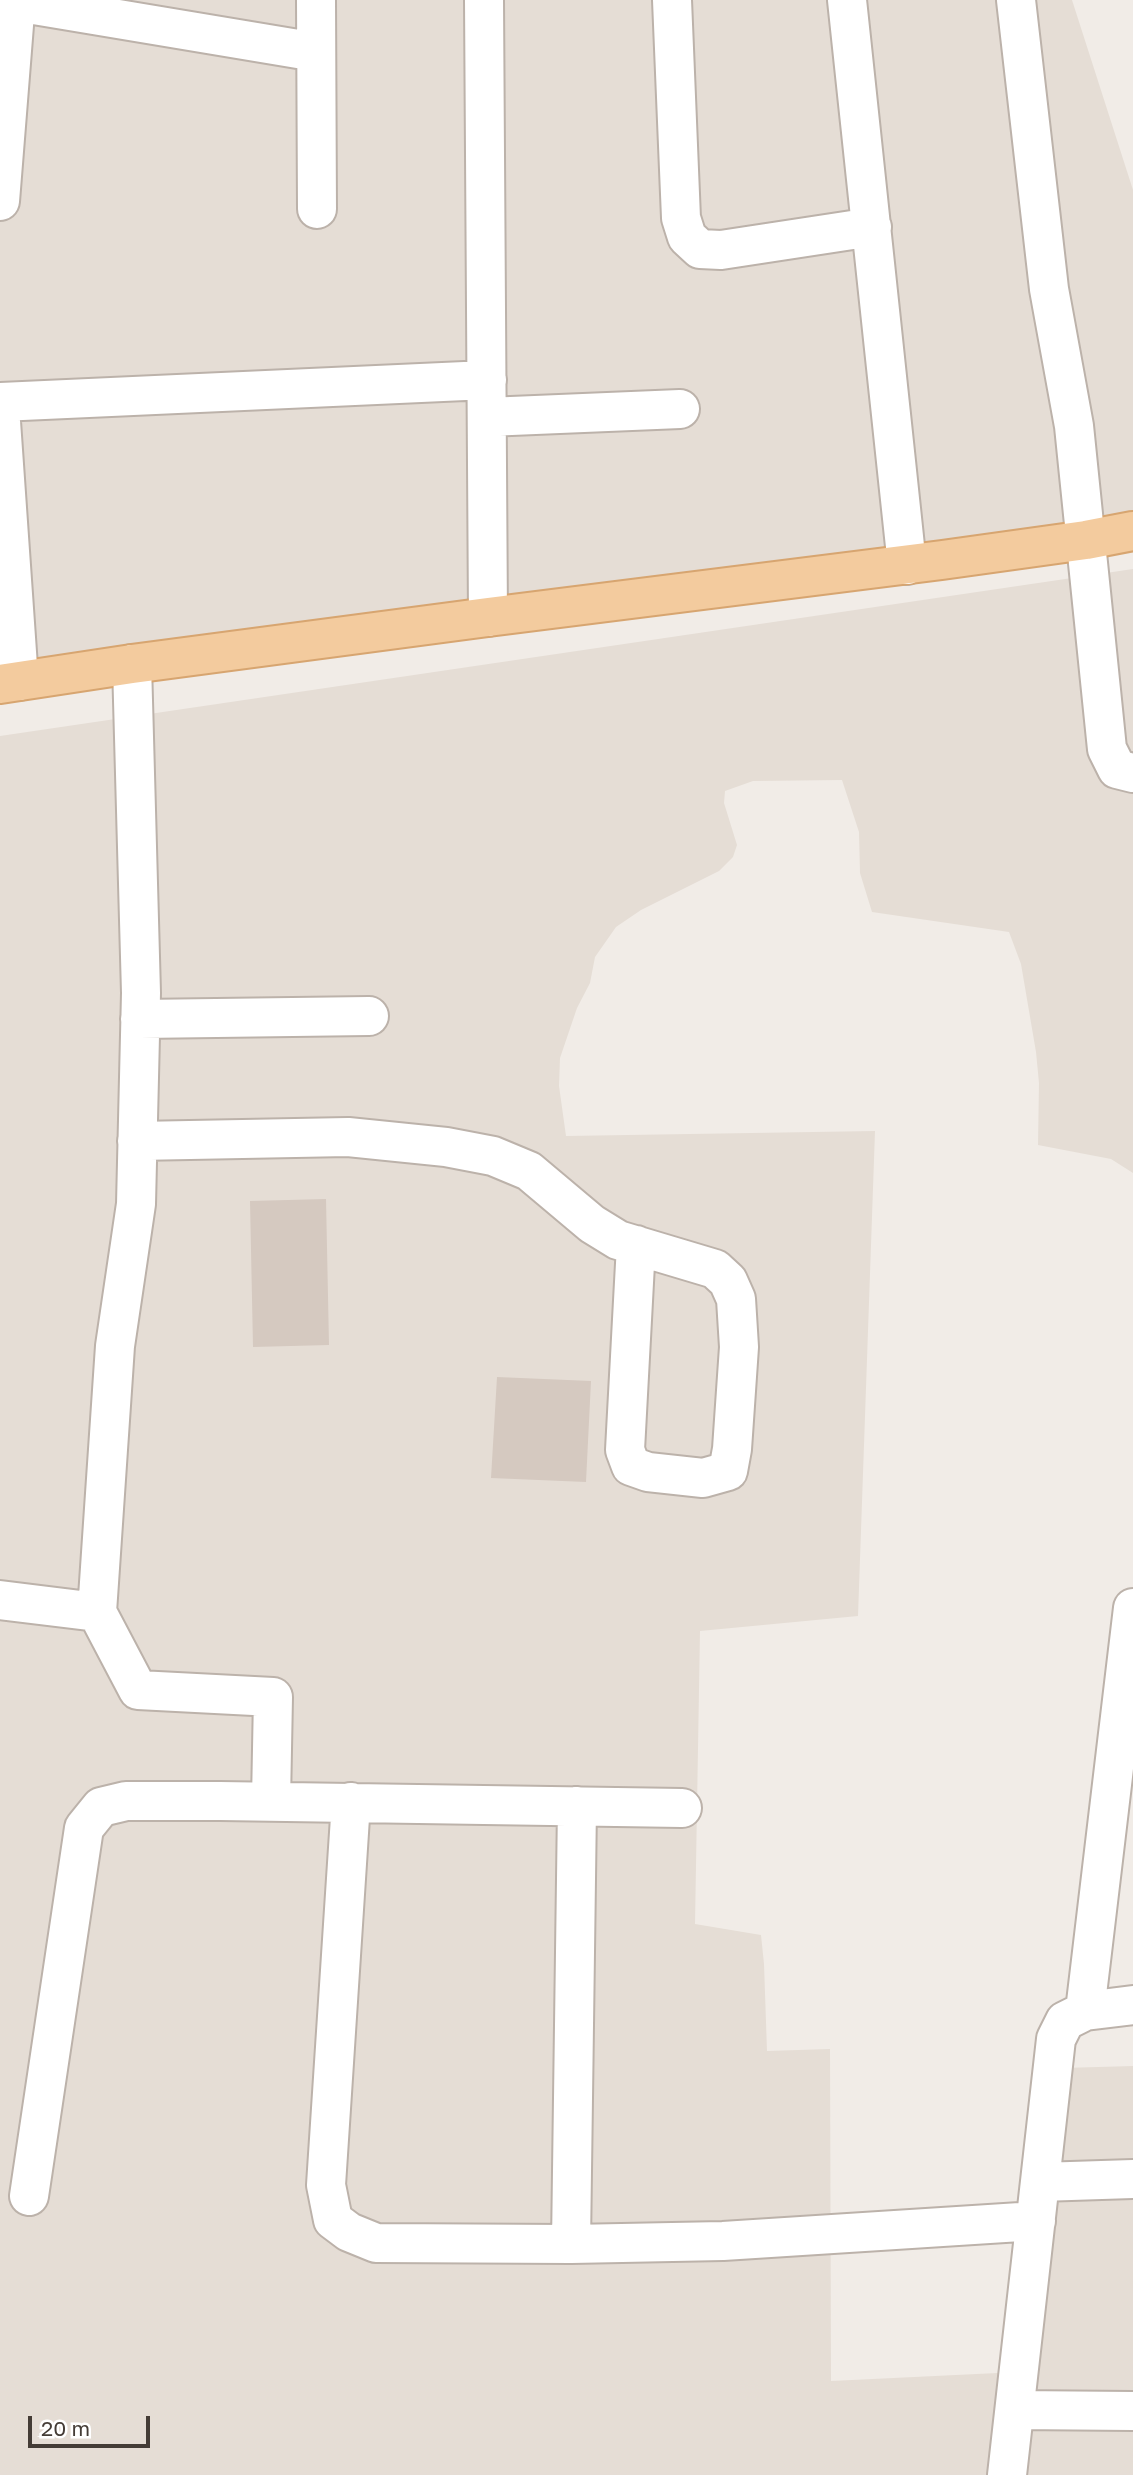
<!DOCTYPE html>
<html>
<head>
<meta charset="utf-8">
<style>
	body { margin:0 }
	#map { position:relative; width:1133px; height:2475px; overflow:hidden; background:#f1ece7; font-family:"Golos Text",sans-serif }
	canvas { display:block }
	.scale { position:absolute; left:28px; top:2416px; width:122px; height:32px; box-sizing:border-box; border:4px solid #443c36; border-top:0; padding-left:9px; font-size:21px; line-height:24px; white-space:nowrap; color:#443c36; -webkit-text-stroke:5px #fff; paint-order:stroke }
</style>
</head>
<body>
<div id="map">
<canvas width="1133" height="2475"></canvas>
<div class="scale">20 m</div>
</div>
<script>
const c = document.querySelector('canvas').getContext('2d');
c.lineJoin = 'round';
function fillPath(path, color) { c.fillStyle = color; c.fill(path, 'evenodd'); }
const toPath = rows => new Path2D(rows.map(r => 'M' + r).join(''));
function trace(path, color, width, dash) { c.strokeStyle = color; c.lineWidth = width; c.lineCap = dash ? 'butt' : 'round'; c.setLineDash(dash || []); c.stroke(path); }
const residential = toPath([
	[0,0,1072,0,1133,190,1133,525,0,682],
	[1133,569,1133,1173,1111,1159,1038,1145,1039,1083,1036,1052,1021,964,1009,932,872,912,860,873,859,832,842,780,753,781,725,791,724,803,737,845,733,857,719,871,641,910,616,927,595,957,590,983,577,1008,560,1058,559,1086,566,1136,875,1131,858,1616,700,1631,695,1924,761,1935,764,1964,767,2051,830,2049,831,2381,1039,2371,1063,2068,1133,2066,1133,2475,0,2475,0,736]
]);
const building = toPath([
	[326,1199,329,1345,253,1347,250,1201],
	[497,1377,591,1381,586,1482,491,1478]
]);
const minor = toPath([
	[316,0,317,209],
	[484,0,488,617],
	[672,0,681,218,687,237,700,249,721,250,872,227],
	[847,0,907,565],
	[1016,0,1049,289,1074,426,1107,749,1117,769,1133,773],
	[16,2,316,52],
	[0,201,16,0],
	[0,402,487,380],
	[0,407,19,681],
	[487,417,680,409],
	[140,1019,369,1016],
	[137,1141,348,1137,446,1147,493,1156,529,1171,592,1224,618,1240,715,1269,728,1281,736,1299,739,1347,732,1449,728,1471,703,1478,648,1472,631,1466,625,1450,636,1245],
	[0,1600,97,1612,115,1346,136,1204,141,993,132,664],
	[97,1612,138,1690,273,1697,271,1801],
	[351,1802,326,2185,333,2220,349,2232,376,2243,571,2244,723,2241,1036,2221],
	[1085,2011,1133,1608],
	[1040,2182,1133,2179],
	[29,2196,84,1828,101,1807,126,1801,220,1801,682,1808],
	[571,2244,577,1806],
	[1015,2410,1133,2411],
	[1007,2475,1056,2039,1065,2021,1085,2011,1133,2005]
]);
const major = toPath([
	[0,684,132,664,488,617,942,560,1086,540,1133,531]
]);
fillPath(residential, '#e5ddd5');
fillPath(building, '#d5c9c0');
trace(minor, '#bcb2aa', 42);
trace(major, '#d7a570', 42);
trace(minor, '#fff', 38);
trace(major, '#f3cb9e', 38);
</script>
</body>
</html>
